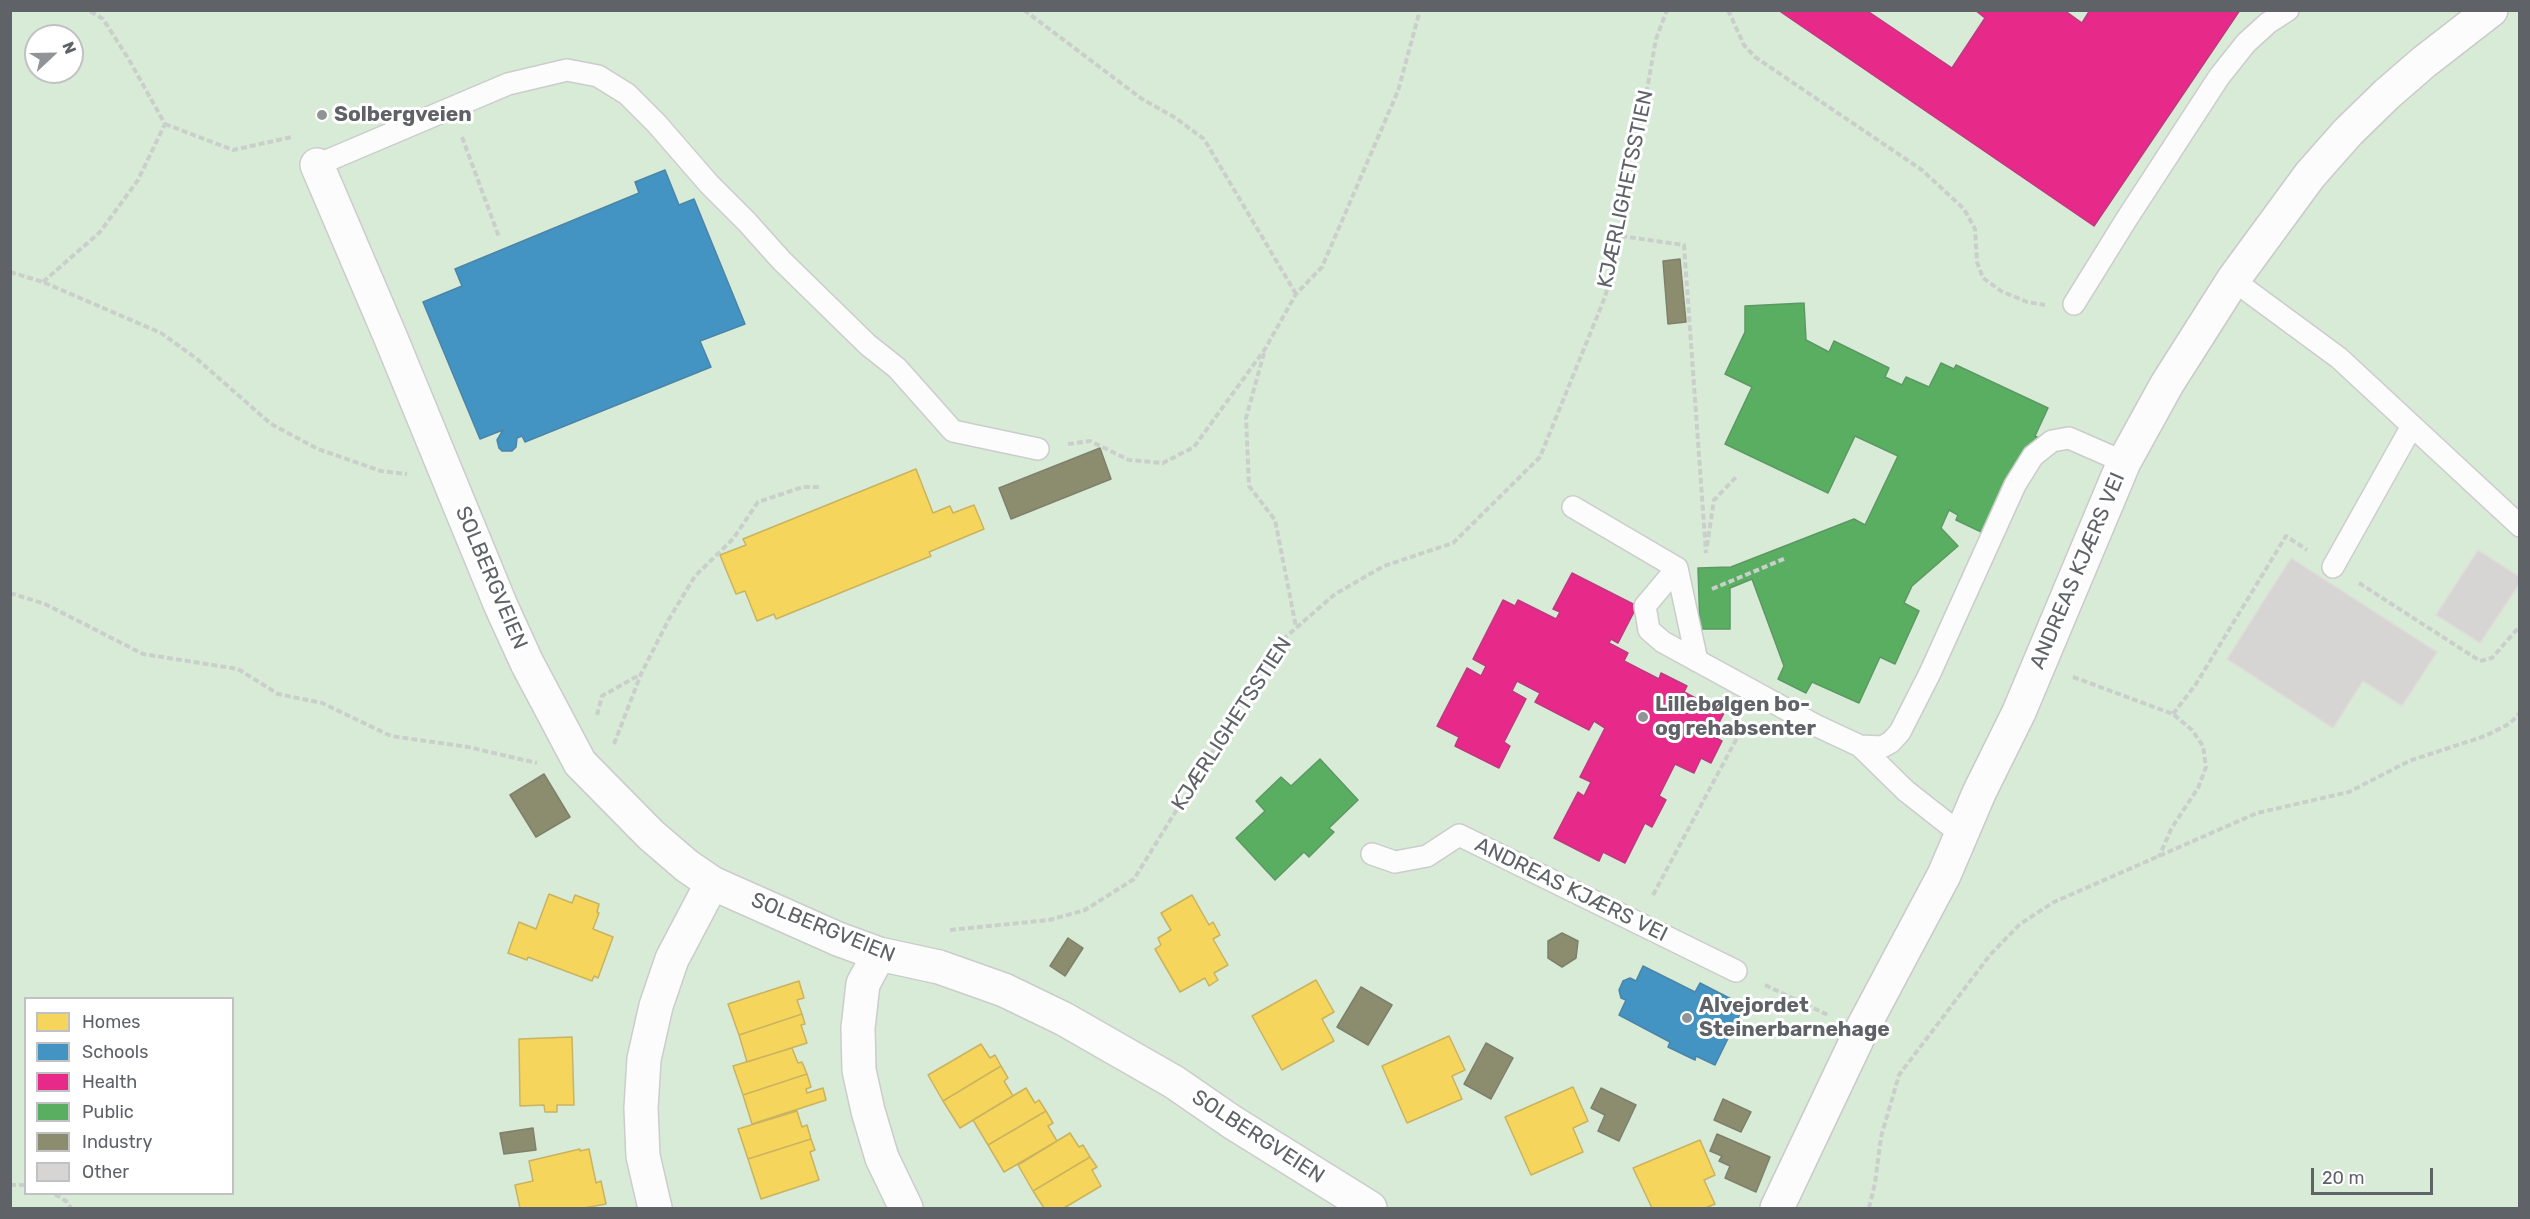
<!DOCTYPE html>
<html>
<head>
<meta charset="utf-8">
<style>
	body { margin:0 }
	#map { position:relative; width:2530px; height:1219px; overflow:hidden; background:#efeeea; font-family:Rubik,sans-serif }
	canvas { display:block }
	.frame { position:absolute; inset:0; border:12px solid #5f6368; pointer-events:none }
	.legend { position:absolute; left:24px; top:997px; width:210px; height:198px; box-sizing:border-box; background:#fff; border:2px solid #bfc1c3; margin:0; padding:8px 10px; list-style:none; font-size:18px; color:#5f6368 }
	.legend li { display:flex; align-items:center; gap:12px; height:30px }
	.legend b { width:30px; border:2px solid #bfc1c3 }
	.north { position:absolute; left:24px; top:24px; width:60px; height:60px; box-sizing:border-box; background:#fff; border:2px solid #bfc1c3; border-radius:50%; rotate:68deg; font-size:16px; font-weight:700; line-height:24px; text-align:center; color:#5f6368 }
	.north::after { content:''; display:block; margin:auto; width:21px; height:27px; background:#919496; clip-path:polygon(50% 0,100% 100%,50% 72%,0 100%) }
	.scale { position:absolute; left:2311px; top:1168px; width:122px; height:27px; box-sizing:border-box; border:3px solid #5f6368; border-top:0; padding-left:8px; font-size:18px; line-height:21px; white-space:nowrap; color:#5f6368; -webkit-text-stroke:4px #fff; paint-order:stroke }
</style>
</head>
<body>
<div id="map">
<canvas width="2530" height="1219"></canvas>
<div class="frame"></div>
<ul class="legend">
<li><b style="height:16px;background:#f6d55c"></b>Homes</li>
<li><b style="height:16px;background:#4393c3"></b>Schools</li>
<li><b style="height:16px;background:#e7298a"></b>Health</li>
<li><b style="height:16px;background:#5aae61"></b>Public</li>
<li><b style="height:16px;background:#8c8c6e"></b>Industry</li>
<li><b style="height:16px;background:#d6d5d3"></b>Other</li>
</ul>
<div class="north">N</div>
<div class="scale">20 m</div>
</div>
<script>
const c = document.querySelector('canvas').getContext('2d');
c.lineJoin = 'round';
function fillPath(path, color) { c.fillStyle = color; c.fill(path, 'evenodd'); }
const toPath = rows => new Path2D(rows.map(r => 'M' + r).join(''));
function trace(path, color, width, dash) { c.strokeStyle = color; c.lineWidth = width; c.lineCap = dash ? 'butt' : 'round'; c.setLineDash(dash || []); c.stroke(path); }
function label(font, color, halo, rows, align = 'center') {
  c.font = font + ' Rubik,sans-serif'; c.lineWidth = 6; c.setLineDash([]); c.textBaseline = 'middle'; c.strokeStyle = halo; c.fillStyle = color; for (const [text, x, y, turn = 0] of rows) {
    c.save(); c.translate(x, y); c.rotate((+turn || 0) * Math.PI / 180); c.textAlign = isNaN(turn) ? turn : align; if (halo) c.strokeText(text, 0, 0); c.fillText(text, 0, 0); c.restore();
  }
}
const green = toPath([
	[11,11,2519,11,2519,1208,11,1208],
	[36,36,72,36,72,72,36,72],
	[26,998,232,998,232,1194,26,1194]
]);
const homes = toPath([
	[916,469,933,513,950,506,953,513,974,505,984,529,929,552,931,556,776,619,774,614,757,621,745,591,736,594,720,555,746,545,743,539,916,469],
	[549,894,572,903,575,895,599,904,597,912,599,913,593,929,613,937,598,978,594,976,592,981,528,957,527,960,508,953,519,922,536,929,549,894],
	[1192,895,1209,925,1213,922,1220,935,1213,939,1228,965,1214,973,1218,980,1209,986,1205,978,1180,992,1155,949,1161,945,1158,938,1171,930,1161,913,1192,895],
	[1316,980,1334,1012,1322,1019,1334,1041,1282,1070,1252,1016,1316,980],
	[799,981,804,998,797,1000,802,1014,739,1035,728,1004,799,981],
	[802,1014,805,1024,801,1025,807,1043,747,1062,739,1035,802,1014],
	[1449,1036,1465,1070,1452,1076,1462,1099,1407,1123,1382,1066,1449,1036],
	[572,1037,574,1105,557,1105,557,1112,545,1112,544,1105,520,1106,519,1039,572,1037],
	[981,1044,990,1058,995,1055,1001,1066,943,1101,928,1075,981,1044],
	[792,1048,798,1063,802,1062,807,1074,743,1095,733,1066,792,1048],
	[1001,1066,1008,1078,1004,1081,1013,1096,960,1128,943,1101,1001,1066],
	[807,1074,811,1087,806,1089,807,1093,823,1088,826,1100,752,1124,743,1095,807,1074],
	[1573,1087,1588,1121,1573,1128,1583,1152,1531,1175,1505,1117,1573,1087],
	[1026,1088,1035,1103,1039,1100,1046,1111,988,1145,973,1120,1026,1088],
	[797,1111,802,1127,807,1125,811,1139,748,1159,738,1129,797,1111],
	[1046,1111,1053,1123,1048,1126,1057,1141,1004,1172,988,1145,1046,1111],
	[1070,1133,1079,1147,1083,1145,1090,1157,1033,1191,1018,1165,1070,1133],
	[811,1139,815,1150,810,1152,819,1180,761,1199,748,1159,811,1139],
	[1700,1140,1715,1175,1704,1180,1715,1204,1705,1208,1652,1208,1633,1168,1700,1140],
	[580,1149,580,1151,589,1149,596,1183,601,1181,606,1204,584,1208,520,1208,515,1185,533,1181,529,1161,580,1149],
	[1090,1157,1097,1167,1092,1170,1101,1186,1064,1208,1044,1208,1033,1191,1090,1157]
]);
const schools = toPath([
	[665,170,679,205,694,199,745,324,700,341,711,367,525,442,522,436,517,438,516,447,512,451,502,451,499,448,497,440,503,430,480,439,423,302,462,286,455,269,639,193,635,182,665,170],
	[1643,966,1695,992,1700,983,1737,1002,1733,1011,1740,1014,1715,1065,1696,1056,1695,1060,1668,1047,1670,1042,1619,1015,1626,1000,1621,998,1619,990,1623,981,1630,978,1636,981,1643,966]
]);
const health = toPath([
	[1778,10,1866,10,1952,68,1985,18,1975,10,2064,10,2082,23,2090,10,2240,10,2094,226,1778,10],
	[1572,573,1637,606,1618,643,1611,639,1609,643,1628,653,1624,661,1659,679,1661,673,1687,686,1684,692,1724,713,1712,736,1722,741,1711,763,1701,758,1694,773,1675,764,1659,796,1666,800,1652,827,1645,823,1625,863,1603,852,1599,861,1554,838,1578,792,1584,796,1591,782,1580,777,1605,728,1594,721,1589,730,1535,702,1540,693,1517,681,1512,691,1526,699,1504,742,1510,746,1499,768,1455,746,1459,737,1437,726,1467,668,1481,676,1486,666,1473,659,1503,600,1515,606,1518,600,1556,619,1560,612,1553,609,1572,573]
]);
const public = toPath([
	[1804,303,1806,340,1829,352,1834,341,1889,368,1885,377,1902,385,1906,377,1929,387,1941,363,1954,369,1956,365,2048,408,2035,436,2043,440,1996,539,1956,520,1958,515,1949,510,1941,528,1958,546,1912,586,1904,603,1919,611,1895,664,1880,657,1859,703,1812,682,1806,693,1778,679,1784,666,1752,579,1730,588,1730,629,1700,629,1698,568,1731,567,1854,519,1865,525,1898,456,1855,436,1828,493,1725,444,1752,387,1725,374,1745,332,1745,306,1804,303],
	[1320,759,1358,800,1329,828,1334,832,1309,857,1304,852,1275,880,1236,838,1265,811,1256,801,1281,777,1291,786,1320,759]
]);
const industry = toPath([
	[1680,259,1686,322,1668,324,1663,261,1680,259],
	[1100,448,1111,479,1011,519,999,488,1100,448],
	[544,774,570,817,536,837,510,795,544,774],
	[1562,933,1578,941,1576,958,1562,967,1548,958,1548,941,1562,933],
	[1068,938,1083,948,1065,976,1050,966,1068,938],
	[1361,987,1392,1005,1368,1045,1337,1027,1361,987],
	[1486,1043,1513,1058,1491,1099,1464,1084,1486,1043],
	[1601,1088,1636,1105,1619,1141,1598,1131,1605,1115,1591,1108,1601,1088],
	[1723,1099,1751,1112,1741,1132,1714,1120,1723,1099],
	[533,1128,536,1150,504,1154,500,1133,533,1128],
	[1717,1134,1770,1157,1756,1192,1725,1178,1730,1166,1719,1161,1722,1156,1710,1151,1717,1134]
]);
const building = toPath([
	[2478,550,2520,577,2520,583,2480,643,2436,615,2478,550],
	[2291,558,2437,652,2402,706,2363,681,2333,728,2227,659,2291,558]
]);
const path = toPath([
	[1024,10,1142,99,1174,117,1204,139,1296,294],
	[1728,10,1744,45,1755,57,1922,170,1964,209,1975,229,1977,262,1983,278,2001,291,2027,302,2045,305],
	[165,124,233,150,292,137],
	[462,137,499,237],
	[1621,236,1684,245,1706,553],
	[10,272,43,282,161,333,197,359,271,424,318,449,381,471,407,474],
	[43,282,100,232,138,180,165,124,128,58,103,19,88,10],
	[1264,353,1246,418,1249,486,1275,520,1296,627],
	[1068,444,1090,441,1129,460,1163,463,1194,447,1265,349,1296,294,1322,267,1398,91,1420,10],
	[1707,546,1714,500,1737,476],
	[2359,583,2480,661,2492,658,2520,626],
	[1712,589,1786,558],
	[10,593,45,604,143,654,238,669,278,694,322,703,391,736,468,747,537,763],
	[2073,677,2173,714,2192,730,2203,746,2206,767,2198,788,2171,829,2159,857],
	[2173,714,2196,684,2286,536,2307,550],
	[597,715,602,696,641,674],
	[614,744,641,674,669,619,695,576,733,539,758,502,803,487,822,487],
	[1653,895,1746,721],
	[950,930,1049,920,1085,910,1134,879,1280,642,1335,594,1384,566,1453,543,1540,457,1605,297,1621,236,1656,39,1667,10],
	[1765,985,1828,1015],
	[10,1185,26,1185],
	[55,1194,66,1201,71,1208],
	[1869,1208,1875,1183,1881,1137,1899,1075,1990,955,2020,924,2054,902,2257,813,2349,792,2409,761,2485,736,2509,724,2520,713]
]);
const lane = toPath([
	[317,165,508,84,567,70,598,76,627,94,657,124,709,184,747,222,781,260,868,345,897,368,953,431,1038,449],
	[2233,280,2339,358,2520,526],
	[2074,304,2126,220,2219,77,2246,43,2268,23,2288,10],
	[1573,507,1677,568,1697,661],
	[2333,567,2412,426],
	[1677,568,1645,606,1649,630,1663,642,1815,725,1860,746,1882,747,1891,742,1900,732,1930,673,2015,485,2033,456,2052,441,2069,438,2124,462],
	[1860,746,1906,791,1962,835],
	[1372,854,1395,862,1427,856,1459,835,1736,971]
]);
const street = toPath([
	[317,165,390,336,501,606,527,663,580,763,651,835,687,866,712,883,838,939,879,954,939,967,1004,990,1064,1019,1174,1082,1232,1122,1370,1208],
	[879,954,863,984,858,1028,859,1070,868,1111,882,1158,906,1208],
	[655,1208,643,1156,641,1108,644,1059,656,1006,672,959,712,883]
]);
const secondary = toPath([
	[1777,1208,1861,1031,1944,875,1979,793,2019,712,2124,462,2167,384,2233,280,2310,175,2348,132,2387,94,2424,62,2491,10]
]);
const markers = [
	[322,115,6,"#919496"],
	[1643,717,6,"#919496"],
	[1687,1018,6,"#919496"]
];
const poiNames = [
	["Solbergveien",334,115],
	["Lillebølgen bo-",1655,705],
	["og rehabsenter",1655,729],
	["Alvejordet",1699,1006],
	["Steinerbarnehage",1699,1030]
];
const streetNames = [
	["KJÆRLIGHETSSTIEN",1626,189,-78],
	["ANDREAS KJÆRS VEI",2078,571,-67],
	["SOLBERGVEIEN",491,578,67],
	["KJÆRLIGHETSSTIEN",1232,724,-57],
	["ANDREAS KJÆRS VEI",1571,890,26],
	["SOLBERGVEIEN",823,928,22],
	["SOLBERGVEIEN",1258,1137,33]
];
fillPath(green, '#d8ebd6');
fillPath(homes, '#f6d55c');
trace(homes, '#c9b360', 1.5);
fillPath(schools, '#4393c3');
trace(schools, '#4b85a8', 1.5);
fillPath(health, '#e7298a');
trace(health, '#be3a80', 1.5);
fillPath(public, '#5aae61');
trace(public, '#5c9863', 1.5);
fillPath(industry, '#8c8c6e');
trace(industry, '#7e806c', 1.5);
fillPath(building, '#d6d5d3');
trace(building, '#deddd9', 1.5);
trace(lane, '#cbcccc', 24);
trace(street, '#cbcccc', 36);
trace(secondary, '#cacacb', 36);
trace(path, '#cacfcc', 4, [6, 3]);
trace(lane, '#fdfcfc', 21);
trace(street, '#fdfcfc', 33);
trace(secondary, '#fdfcfc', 33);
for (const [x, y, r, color] of markers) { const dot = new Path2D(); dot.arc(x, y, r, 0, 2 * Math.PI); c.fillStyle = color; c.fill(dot); trace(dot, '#fff', 2); }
label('bold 21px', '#5f6368', '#fff', poiNames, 'left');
label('21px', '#5f6368', '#fff', streetNames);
</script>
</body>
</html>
